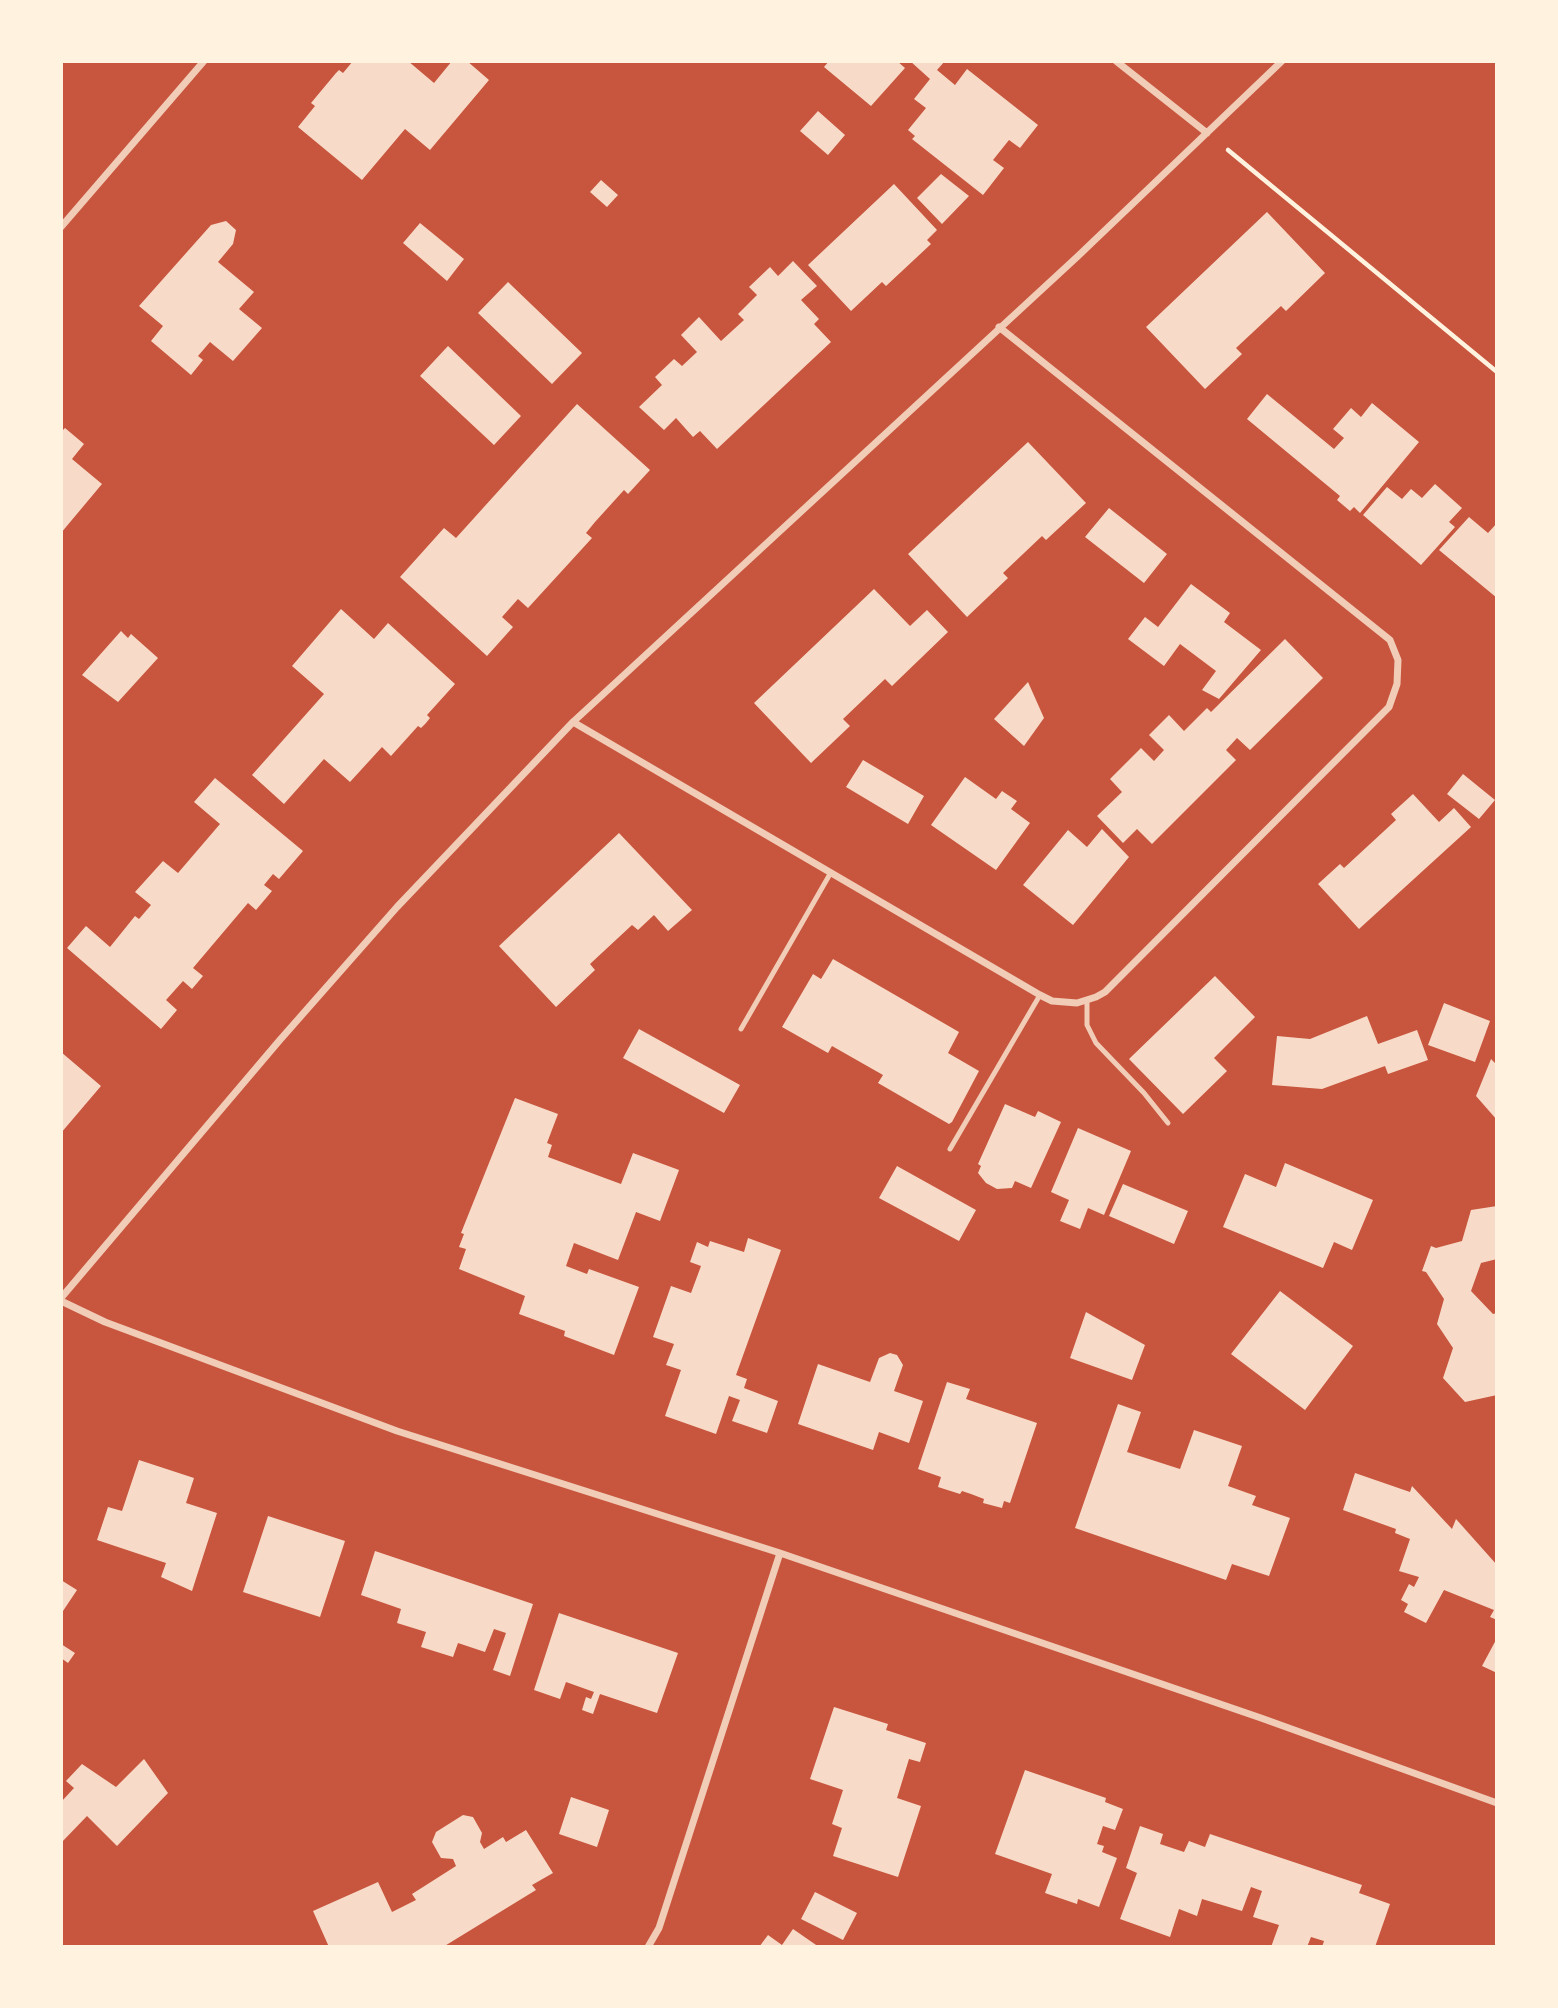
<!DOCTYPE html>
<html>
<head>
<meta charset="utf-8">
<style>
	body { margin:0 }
	#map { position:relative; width:1558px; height:2008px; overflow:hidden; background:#c8553d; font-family:Commissioner,sans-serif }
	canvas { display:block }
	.frame { position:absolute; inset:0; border:63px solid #fff3e0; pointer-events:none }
</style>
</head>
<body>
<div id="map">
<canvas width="1558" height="2008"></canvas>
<div class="frame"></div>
</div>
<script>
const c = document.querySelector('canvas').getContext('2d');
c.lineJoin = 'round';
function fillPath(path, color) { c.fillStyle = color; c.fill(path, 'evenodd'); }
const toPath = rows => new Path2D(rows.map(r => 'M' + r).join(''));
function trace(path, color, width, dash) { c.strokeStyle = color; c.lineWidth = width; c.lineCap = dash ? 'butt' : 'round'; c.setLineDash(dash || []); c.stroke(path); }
const building = toPath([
	[353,61,408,61,434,83,452,61,467,61,489,80,430,150,405,129,362,180,298,127,315,106,311,103,336,73,339,70,343,73],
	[829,61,897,61,905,68,871,106,824,67],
	[910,61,945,61,937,70,955,85,967,69,1038,125,1020,148,1009,140,993,160,1004,168,983,195,912,139,915,136,908,130,926,108,914,99,930,79],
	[818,111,845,135,828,155,800,131],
	[941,174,969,196,942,224,917,198],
	[601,180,618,195,607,207,590,192],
	[894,184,937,230,927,240,931,244,886,286,882,282,851,311,808,265],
	[1267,212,1325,273,1286,311,1281,306,1236,348,1242,354,1205,389,1146,327],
	[226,221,236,230,233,244,218,262,254,292,239,309,262,328,233,361,210,342,198,356,203,360,191,375,151,341,163,326,139,306,211,225],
	[420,223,464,259,447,281,403,243],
	[793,261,817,286,801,300,819,319,814,324,831,342,717,449,700,431,693,437,676,418,664,430,639,407,662,385,655,377,674,359,682,366,697,352,681,335,699,317,721,341,744,320,738,314,757,295,749,287,770,267,778,276],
	[508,282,582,353,552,384,478,313],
	[448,346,521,416,494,445,420,376],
	[1267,394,1334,449,1344,438,1333,429,1351,408,1361,417,1372,403,1419,442,1360,513,1354,507,1350,511,1337,500,1340,496,1247,419],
	[577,404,650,470,628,494,624,490,595,522,586,533,592,538,528,608,518,599,502,617,513,627,487,656,400,577,444,528,456,538],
	[65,428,84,444,72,459,102,484,61,533,61,432],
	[1028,442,1086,503,1046,540,1042,536,1003,573,1008,578,967,617,908,554],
	[1435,484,1462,508,1449,522,1455,527,1421,565,1363,515,1387,487,1402,499,1411,489,1422,498],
	[1109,508,1167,554,1144,583,1085,537],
	[1469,517,1488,533,1497,523,1497,598,1439,550],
	[1191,584,1230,613,1224,622,1261,650,1219,699,1202,690,1216,671,1180,644,1164,666,1128,639,1145,617,1158,627],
	[874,589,910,626,927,610,948,632,892,686,885,679,843,719,850,726,811,763,754,703],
	[341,609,374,639,388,623,455,684,427,715,430,718,426,723,421,728,418,726,391,756,382,747,350,782,324,759,284,804,252,775,324,694,292,666],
	[121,631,128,638,131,634,158,658,118,702,82,675],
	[1285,639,1323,678,1250,750,1237,738,1226,750,1236,760,1152,844,1137,829,1123,843,1097,816,1122,792,1110,779,1141,748,1154,761,1164,750,1149,735,1169,715,1184,731,1207,708,1211,712],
	[1028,682,1044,718,1024,746,994,719],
	[863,760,924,796,908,824,846,787],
	[1463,774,1495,800,1479,819,1447,794],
	[965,777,996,799,1002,791,1017,801,1011,809,1030,823,996,870,931,825],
	[215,778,303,851,279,879,273,874,264,885,272,891,256,910,248,903,193,968,203,976,192,989,183,981,166,1000,177,1010,161,1029,67,948,86,926,110,947,135,916,139,919,151,905,135,892,163,861,178,873,220,824,194,802],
	[1413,794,1439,822,1454,808,1471,827,1359,929,1318,884,1340,864,1344,868,1396,820,1391,814],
	[1102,829,1129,857,1073,925,1023,885,1068,830,1087,847],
	[619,833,692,910,668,931,654,915,638,930,632,925,590,964,595,970,556,1007,499,946],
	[833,959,959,1032,948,1053,979,1071,952,1122,949,1124,878,1083,883,1075,832,1046,828,1053,782,1027,813,974,821,979],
	[1215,976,1255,1017,1214,1058,1227,1071,1183,1114,1129,1059],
	[1444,1003,1490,1021,1475,1062,1428,1045],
	[1367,1016,1378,1044,1417,1030,1428,1060,1388,1074,1385,1066,1322,1089,1272,1085,1277,1036,1310,1039],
	[639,1029,740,1085,724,1113,623,1058],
	[61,1052,101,1086,61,1133],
	[1491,1059,1497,1065,1497,1120,1476,1096],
	[515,1098,558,1114,547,1143,552,1145,548,1157,621,1184,633,1153,679,1170,660,1221,636,1212,618,1260,574,1243,566,1266,587,1274,589,1269,639,1287,614,1355,564,1336,565,1331,519,1314,525,1296,459,1269,466,1249,459,1247,464,1234,461,1233],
	[1005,1104,1035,1117,1038,1111,1061,1122,1031,1188,1015,1181,1012,1188,997,1189,986,1183,978,1173,981,1166,978,1164],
	[1078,1128,1131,1151,1104,1215,1088,1208,1080,1229,1060,1221,1069,1200,1051,1192],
	[1285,1163,1373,1200,1352,1250,1334,1242,1323,1268,1223,1227,1245,1174,1276,1187],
	[897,1166,976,1210,959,1241,879,1198],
	[1123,1184,1188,1211,1174,1244,1109,1216],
	[1497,1206,1497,1259,1481,1263,1471,1291,1493,1314,1497,1313,1497,1395,1465,1402,1443,1378,1453,1348,1437,1324,1444,1299,1426,1272,1422,1271,1431,1246,1436,1248,1462,1241,1471,1210],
	[748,1238,781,1250,736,1375,747,1379,744,1388,778,1401,767,1433,732,1421,740,1400,729,1396,716,1434,665,1416,681,1370,666,1365,674,1344,653,1337,671,1286,691,1293,701,1266,690,1262,697,1242,708,1247,710,1241,744,1252],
	[1280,1291,1353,1346,1305,1410,1231,1354],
	[1086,1312,1145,1345,1132,1380,1070,1358],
	[890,1353,897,1355,903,1365,894,1391,923,1401,909,1443,879,1432,873,1450,798,1424,818,1364,870,1382,879,1358],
	[947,1382,970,1389,966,1399,1037,1423,1010,1503,1004,1501,1002,1508,983,1503,984,1499,971,1494,962,1491,960,1494,938,1487,941,1477,918,1469],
	[1118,1404,1141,1412,1127,1452,1180,1469,1194,1430,1242,1446,1228,1486,1256,1496,1252,1505,1290,1518,1269,1576,1232,1564,1226,1580,1075,1528],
	[139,1460,194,1478,186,1503,217,1513,192,1591,161,1577,166,1563,97,1540,108,1507,122,1511],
	[1355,1473,1410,1492,1412,1486,1452,1529,1456,1519,1497,1565,1497,1620,1490,1617,1494,1610,1444,1590,1426,1623,1404,1612,1408,1604,1401,1600,1409,1584,1414,1587,1419,1577,1399,1571,1410,1539,1395,1533,1396,1529,1343,1510],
	[268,1516,345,1541,320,1617,243,1592],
	[375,1551,533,1604,510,1676,493,1670,506,1633,494,1629,485,1652,458,1643,453,1657,421,1647,426,1632,397,1623,401,1609,361,1595],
	[61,1580,77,1590,61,1614],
	[559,1613,678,1653,657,1713,600,1694,593,1714,582,1710,586,1697,591,1699,594,1692,566,1682,560,1699,534,1690],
	[1497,1638,1497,1673,1482,1666],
	[61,1644,75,1653,68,1663,61,1658],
	[834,1707,888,1724,886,1730,926,1743,920,1762,909,1759,897,1798,921,1806,898,1877,833,1856,842,1828,832,1824,843,1790,810,1779],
	[144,1759,168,1793,117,1846,87,1816,61,1843,61,1802,74,1788,66,1781,82,1764,116,1787],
	[1025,1770,1106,1798,1105,1802,1123,1809,1115,1830,1103,1826,1097,1844,1104,1846,1102,1852,1117,1858,1099,1907,1078,1899,1077,1904,1045,1893,1052,1874,995,1854],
	[571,1797,609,1810,597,1847,559,1834],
	[463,1815,473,1817,482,1833,480,1842,484,1849,503,1837,506,1842,526,1830,553,1873,532,1885,536,1890,443,1947,329,1947,313,1911,378,1882,392,1912,416,1900,412,1894,456,1866,453,1859,441,1858,432,1842,436,1832],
	[1140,1826,1163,1834,1160,1844,1184,1852,1189,1841,1205,1847,1210,1834,1362,1885,1359,1893,1390,1904,1375,1947,1322,1947,1324,1941,1311,1937,1307,1947,1271,1947,1279,1925,1253,1917,1262,1891,1251,1887,1242,1911,1202,1899,1197,1916,1179,1909,1170,1937,1120,1919,1137,1873,1126,1868],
	[815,1892,857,1913,843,1940,801,1919],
	[793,1929,819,1947,759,1947,768,1935,782,1945]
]);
const path = toPath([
	[1228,150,1497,372]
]);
const service = toPath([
	[1087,1001,1087,1025,1096,1043,1144,1093,1168,1123],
	[741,1029,830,874],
	[950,1149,1040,995]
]);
const minor = toPath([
	[1116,61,1207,133],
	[61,227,204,61],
	[573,722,1040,995,1052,1001,1077,1003,1096,997,1105,992,1389,707,1397,684,1398,660,1390,640,999,327],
	[61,1298,279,1041,397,907,573,722,1077,257,1282,61],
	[61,1301,105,1322,397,1431,780,1553,1261,1718,1497,1803],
	[648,1947,659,1928,780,1553]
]);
fillPath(building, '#f7dbc8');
trace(path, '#fff3e0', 4.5);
trace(service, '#f1ccb7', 5);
trace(minor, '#f1ccb7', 7);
</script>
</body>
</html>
